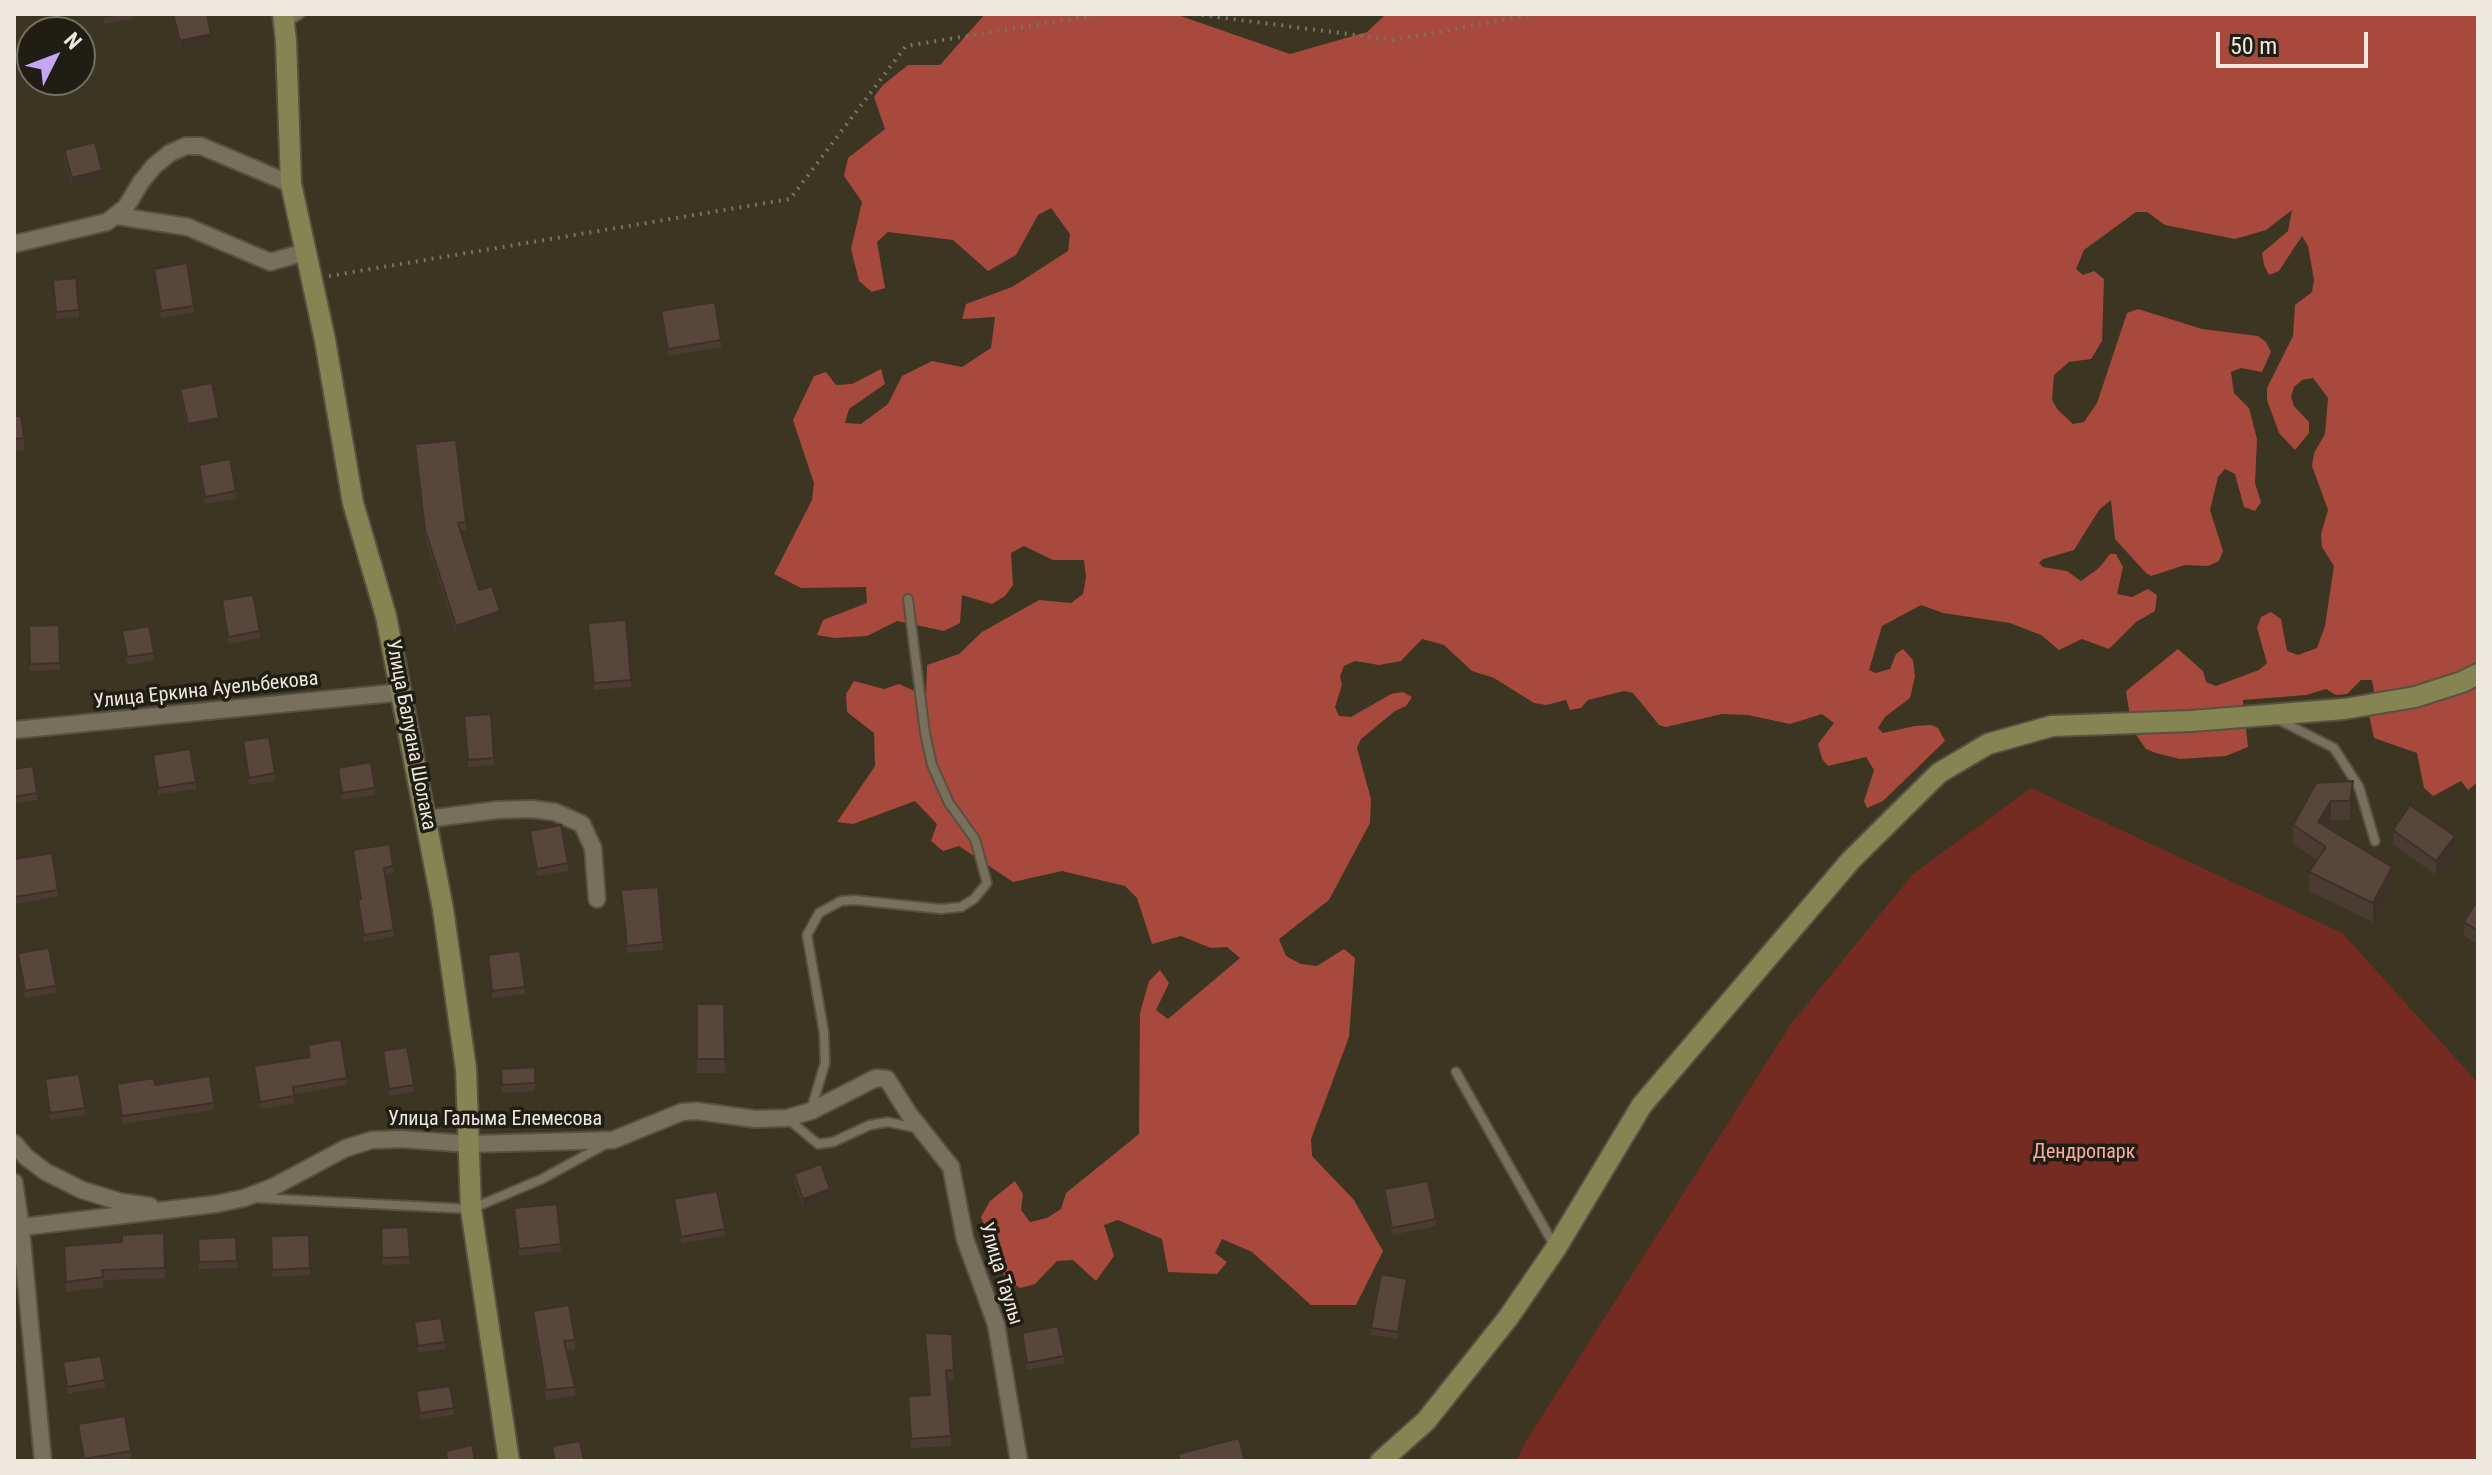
<!DOCTYPE html>
<html>
<head>
<meta charset="utf-8">
<style>
	body { margin:0 }
	#map { position:relative; width:2492px; height:1475px; overflow:hidden; background:#3c3522; font-family:"Roboto Condensed",sans-serif }
	canvas { display:block }
	.frame { position:absolute; inset:0; border:16px solid #eee9de; pointer-events:none }
	.north { position:absolute; left:16px; top:16px; width:80px; height:80px; box-sizing:border-box; background:#201d15; border:2px solid #726f65; border-radius:50%; rotate:48deg; font-size:22px; font-weight:700; line-height:32px; text-align:center; color:#eee9de }
	.north::after { content:''; display:block; margin:auto; width:28px; height:36px; background:#c3a7f2; clip-path:polygon(50% 0,100% 100%,50% 72%,0 100%) }
	.scale { position:absolute; left:2216px; top:32px; width:152px; height:36px; box-sizing:border-box; border:4px solid #eee9de; border-top:0; padding-left:10px; font-size:24px; line-height:28px; white-space:nowrap; color:#eee9de; -webkit-text-stroke:6px #201d15; paint-order:stroke }
</style>
</head>
<body>
<div id="map">
<canvas width="2492" height="1475"></canvas>
<div class="frame"></div>
<div class="north">N</div>
<div class="scale">50 m</div>
</div>
<script>
const c = document.querySelector('canvas').getContext('2d');
c.lineJoin = 'round';
function fillPath(path, color) { c.fillStyle = color; c.fill(path, 'evenodd'); }
const toPath = rows => new Path2D(rows.map(r => 'M' + r).join(''));
function trace(path, color, width, dash) { c.strokeStyle = color; c.lineWidth = width; c.lineCap = dash ? 'butt' : 'round'; c.setLineDash(dash || []); c.stroke(path); }
function label(font, color, halo, rows, align = 'center') {
  c.font = font + ' "Roboto Condensed",sans-serif'; c.lineWidth = 7; c.setLineDash([]); c.textBaseline = 'middle'; c.strokeStyle = halo; c.fillStyle = color; for (const [text, x, y, turn = 0] of rows) {
    c.save(); c.translate(x, y); c.rotate((+turn || 0) * Math.PI / 180); c.textAlign = isNaN(turn) ? turn : align; if (halo) c.strokeText(text, 0, 0); c.fillText(text, 0, 0); c.restore();
  }
}
const green = toPath([
	[2031,788,2342,933,2478,1083,2478,1461,1516,1461,1525,1443,1791,1024,1913,874]
]);
const forest = toPath([
	[985,14,1175,14,1290,54,1367,32,1386,14,2478,14,2478,782,2468,790,2461,781,2433,796,2424,788,2417,753,2374,738,2369,715,2374,692,2372,680,2361,680,2347,694,2336,695,2326,689,2306,695,2243,700,2248,747,2226,756,2180,759,2156,753,2146,749,2132,729,2126,691,2178,649,2203,671,2206,682,2216,686,2259,670,2267,663,2257,628,2261,617,2271,612,2281,619,2287,651,2298,655,2317,648,2325,626,2334,566,2322,547,2321,534,2328,510,2312,466,2314,453,2325,434,2328,398,2313,378,2302,380,2294,387,2291,397,2294,406,2309,422,2309,433,2295,450,2279,433,2267,400,2267,388,2293,336,2295,305,2312,292,2314,280,2308,246,2302,236,2279,271,2269,275,2264,265,2262,253,2288,231,2292,210,2266,230,2235,239,2165,225,2147,212,2136,212,2084,250,2076,269,2083,275,2094,271,2104,279,2102,341,2091,359,2069,362,2054,375,2052,400,2058,410,2073,424,2084,422,2097,403,2127,313,2138,309,2202,329,2258,336,2266,342,2271,352,2262,372,2241,368,2231,372,2234,393,2249,408,2257,439,2255,483,2261,502,2255,511,2244,507,2235,474,2225,469,2218,477,2210,510,2223,551,2219,561,2208,566,2185,565,2151,576,2146,573,2115,539,2111,500,2099,510,2074,550,2043,559,2039,563,2043,567,2067,571,2081,581,2099,568,2110,554,2116,554,2123,567,2117,594,2132,597,2148,589,2157,595,2155,611,2136,622,2109,649,2082,639,2059,650,2041,635,2010,623,1943,613,1921,605,1882,626,1869,670,1876,673,1890,669,1896,654,1903,649,1913,660,1915,676,1910,698,1885,717,1878,728,1883,733,1915,726,1931,725,1938,728,1945,741,1883,801,1867,808,1864,801,1874,770,1866,757,1828,766,1822,759,1818,744,1834,723,1822,714,1790,724,1748,715,1722,714,1666,727,1659,725,1633,693,1624,691,1588,700,1581,708,1570,710,1566,700,1546,705,1534,703,1494,678,1472,671,1444,645,1422,639,1401,661,1379,665,1355,661,1344,666,1340,676,1342,685,1335,707,1339,716,1351,717,1391,694,1403,692,1412,697,1406,706,1395,711,1361,739,1357,748,1371,799,1370,823,1329,900,1279,939,1286,956,1301,964,1317,966,1344,949,1355,958,1349,1037,1311,1139,1312,1156,1354,1200,1383,1251,1356,1305,1311,1305,1252,1252,1222,1239,1215,1253,1227,1262,1217,1274,1168,1272,1162,1239,1118,1220,1104,1225,1114,1256,1096,1281,1073,1260,1057,1261,1035,1284,1020,1288,1005,1278,981,1217,990,1201,1015,1181,1023,1194,1021,1210,1030,1222,1047,1218,1061,1209,1066,1193,1139,1134,1140,1013,1149,981,1160,970,1169,983,1156,1010,1168,1019,1240,958,1227,947,1211,948,1181,936,1152,944,1137,898,1125,886,1062,871,1013,882,959,846,943,851,931,841,937,824,915,801,853,824,837,822,875,766,874,733,847,712,846,694,854,681,884,689,899,684,926,696,927,665,959,654,982,632,1039,600,1071,603,1083,594,1086,577,1084,560,1053,560,1024,546,1011,553,1013,585,1005,596,992,604,962,595,960,623,944,631,897,621,867,636,835,638,817,635,823,620,867,603,866,587,801,588,774,574,812,500,814,483,793,420,814,376,826,372,836,385,852,384,881,369,885,384,849,409,845,423,861,424,888,404,902,376,932,361,962,367,991,348,995,317,962,319,966,304,1012,287,1068,251,1070,234,1051,208,1038,215,1016,255,988,271,953,240,888,232,877,242,885,288,872,292,859,281,851,249,862,202,844,176,848,158,885,129,874,97,883,85,908,65,940,65]
]);
const path = toPath([
	[1194,14,1394,40,1534,14],
	[329,276,790,199,906,46,1102,14]
]);
const lane = toPath([
	[284,24,300,14],
	[2277,719,2334,748,2359,787,2375,841],
	[1456,1072,1554,1245],
	[811,1110,825,1063,824,1033,807,935,819,913,841,901,855,900,941,909,961,907,974,899,987,883,975,839,949,803,932,765,925,733,908,599],
	[788,1119,818,1144,833,1142,870,1125,888,1122,916,1128],
	[257,1198,471,1209,542,1179,604,1145]
]);
const street = toPath([
	[117,216,188,227,270,262,306,252],
	[14,244,107,222,126,207,141,182,154,166,170,153,186,146,201,146,291,184],
	[14,730,403,692],
	[427,819,497,810,532,809,555,812,582,824,593,848,597,899],
	[14,1143,26,1157,46,1172,82,1190,121,1202,150,1206],
	[14,1182,21,1229,43,1461],
	[14,1228,216,1204,244,1198,273,1187,346,1148,372,1140,401,1139,470,1144,613,1140,682,1112,697,1111,755,1119,787,1118,811,1111,876,1078,887,1079,909,1114,951,1167,965,1239,996,1324,1019,1461]
]);
const secondary = toPath([
	[283,14,286,41,291,184,325,340,353,503,386,616,443,909,466,1069,471,1209,509,1461],
	[1381,1461,1426,1421,1508,1318,1556,1248,1642,1105,1851,860,1939,773,1988,744,2052,726,2191,721,2344,709,2415,697,2462,682,2478,674]
]);
const wall = toPath([
	[103,14,133,14,133,19,104,24],
	[172,14,207,14,211,41,180,48],
	[64,150,102,178,72,185,64,157],
	[154,269,194,306,194,313,161,318],
	[53,280,79,310,79,317,56,319],
	[661,311,721,340,721,347,668,356],
	[180,389,219,425,188,431,180,396],
	[14,416,24,438,24,450,14,451,14,465],
	[415,444,466,522,466,530,460,530,479,590,500,618,456,633,425,537],
	[199,465,236,491,236,499,205,504,199,472],
	[222,600,260,631,260,638,228,644,222,608],
	[588,623,631,680,631,687,594,690],
	[59,625,60,670,30,671,29,626],
	[122,631,154,653,154,660,127,665,122,638],
	[464,723,494,758,494,765,468,767],
	[243,741,275,773,275,781,249,785],
	[153,755,196,782,196,789,158,795],
	[338,768,375,788,375,795,342,800],
	[14,769,37,793,37,800,14,804],
	[2316,783,2353,800,2350,820,2331,820,2327,827,2392,886,2373,922,2309,891,2309,872,2317,860,2293,844,2293,825],
	[2393,830,2455,850,2436,875,2393,844],
	[530,831,568,863,568,871,537,876,530,838],
	[353,850,393,866,393,873,385,875,394,930,394,937,364,942,358,907,358,900,360,900,353,857],
	[14,859,58,890,58,897,15,904],
	[621,890,663,942,663,950,627,953],
	[2478,899,2478,945,2464,936,2464,922],
	[18,953,56,986,56,993,25,998],
	[488,955,525,987,525,994,492,998],
	[697,1004,724,1004,725,1073,697,1073],
	[308,1045,347,1078,347,1085,294,1094,294,1103,260,1109,254,1066,309,1057],
	[383,1051,414,1085,414,1092,389,1096],
	[535,1067,535,1091,502,1093,501,1069],
	[45,1079,85,1108,85,1115,50,1120],
	[117,1084,155,1085,214,1103,214,1110,122,1124],
	[794,1174,830,1197,803,1206,794,1181],
	[1384,1189,1436,1219,1436,1226,1392,1235,1384,1196],
	[674,1199,725,1229,725,1236,681,1244,674,1206],
	[514,1208,561,1244,561,1251,519,1256],
	[408,1227,410,1264,382,1265,381,1228],
	[164,1233,165,1278,103,1280,103,1288,66,1292,64,1246,122,1242],
	[309,1235,310,1275,272,1277,271,1236],
	[236,1237,237,1268,199,1269,198,1239],
	[1407,1286,1398,1339,1371,1335,1371,1328],
	[533,1311,575,1340,575,1349,566,1351,575,1387,575,1396,546,1400,533,1320],
	[414,1322,445,1342,445,1349,418,1353],
	[925,1333,952,1334,954,1380,947,1381,951,1446,911,1448,908,1396,929,1395],
	[1022,1333,1064,1356,1064,1363,1027,1370,1022,1340],
	[63,1362,105,1380,105,1387,67,1394],
	[416,1391,454,1408,454,1415,420,1420],
	[78,1424,131,1451,131,1459,116,1461,83,1461]
]);
const shadedWall = toPath([
	[211,34,211,41,180,48,180,41],
	[102,170,102,178,72,185,72,178],
	[219,418,219,425,188,431,188,424],
	[500,611,500,618,456,633,456,626],
	[2353,781,2353,800,2350,820,2350,801],
	[2331,801,2331,820,2318,841,2318,822],
	[2455,836,2455,850,2436,875,2436,861],
	[2392,867,2392,886,2373,922,2373,903],
	[830,1189,830,1197,803,1206,803,1199],
	[1407,1279,1407,1286,1398,1339,1398,1332]
]);
const building = toPath([
	[104,14,120,14,104,17,104,14],
	[173,14,207,14,211,34,180,41,173,14],
	[95,142,102,170,72,178,64,150,95,142],
	[187,263,194,306,161,311,154,269,187,263],
	[76,278,79,310,56,312,53,280,76,278],
	[715,302,721,340,668,349,661,311,715,302],
	[212,383,219,418,188,424,180,389,212,383],
	[14,416,21,416,24,438,14,439,14,416],
	[456,440,466,522,458,523,479,590,492,586,500,611,456,626,425,530,415,444,456,440],
	[230,459,236,491,205,497,199,465,230,459],
	[253,595,260,631,228,637,222,600,253,595],
	[626,620,631,680,594,683,588,623,626,620],
	[59,625,60,663,30,664,29,626,59,625],
	[149,626,154,653,127,657,122,631,149,626],
	[491,714,494,758,468,760,464,716,491,714],
	[269,737,275,773,249,778,243,741,269,737],
	[190,749,196,782,158,788,153,755,190,749],
	[371,762,375,788,342,793,338,768,371,762],
	[33,766,37,793,14,797,14,769,33,766],
	[2353,781,2350,801,2331,801,2318,822,2392,867,2373,903,2309,872,2326,847,2293,825,2316,783,2353,781],
	[2410,805,2455,836,2436,861,2393,830,2410,805],
	[561,825,568,863,537,869,530,831,561,825],
	[390,844,393,866,384,868,394,930,364,935,358,900,361,899,353,850,390,844],
	[52,853,58,890,15,897,14,859,52,853],
	[658,887,663,942,627,946,621,890,658,887],
	[2478,899,2478,931,2464,922,2478,899],
	[49,948,56,986,25,991,18,953,49,948],
	[520,951,525,987,492,991,488,955,520,951],
	[697,1004,724,1004,725,1059,697,1059,697,1004],
	[341,1039,347,1078,293,1087,294,1096,260,1102,254,1066,310,1057,308,1045,341,1039],
	[407,1047,414,1085,389,1089,383,1051,407,1047],
	[535,1067,535,1083,502,1085,501,1069,535,1067],
	[79,1074,85,1108,50,1113,45,1079,79,1074],
	[210,1076,214,1103,122,1116,117,1084,154,1078,155,1085,210,1076],
	[821,1164,830,1189,803,1199,794,1174,821,1164],
	[1428,1181,1436,1219,1392,1228,1384,1189,1428,1181],
	[717,1191,725,1229,681,1237,674,1199,717,1191],
	[557,1204,561,1244,519,1249,514,1208,557,1204],
	[408,1227,410,1257,382,1258,381,1228,408,1227],
	[164,1233,165,1268,102,1270,103,1277,66,1282,64,1246,122,1242,122,1235,164,1233],
	[309,1235,310,1268,272,1270,271,1236,309,1235],
	[236,1237,237,1261,199,1262,198,1239,236,1237],
	[1381,1274,1407,1279,1398,1332,1371,1328,1381,1274],
	[569,1305,575,1340,564,1341,575,1387,546,1390,533,1311,569,1305],
	[441,1318,445,1342,418,1346,414,1322,441,1318],
	[1058,1326,1064,1356,1027,1363,1022,1333,1058,1326],
	[925,1333,952,1334,954,1370,946,1371,951,1436,911,1439,908,1396,930,1395,925,1333],
	[101,1356,105,1380,67,1387,63,1362,101,1356],
	[450,1386,454,1408,420,1413,416,1391,450,1386],
	[125,1416,131,1451,84,1459,78,1424,125,1416],
	[1239,1438,1245,1461,1180,1461,1178,1454,1239,1438],
	[580,1441,584,1461,555,1461,552,1446,580,1441],
	[472,1445,475,1461,447,1461,446,1451,472,1445]
]);
const streetNames = [
	["Улица Еркина Ауельбекова",206,691,-6],
	["Улица Балуана Шолака",410,735,79],
	["Улица Галыма Елемесова",495,1120],
	["Улица Таулы",1000,1274,73]
];
const parkNames = [
	["Дендропарк",2084,1153]
];
fillPath(green, '#762b22');
fillPath(forest, '#a7493c');
trace(lane, '#585141', 12);
trace(street, '#585141', 20);
trace(secondary, '#585141', 24);
trace(path, '#797363', 4, [2, 6]);
trace(lane, '#78705c', 8);
trace(street, '#78705c', 16);
trace(secondary, '#858554', 20);
fillPath(wall, '#4b3c31');
fillPath(shadedWall, '#3d3128');
fillPath(building, '#574639');
trace(building, '#3d3128', 2);
label('20px', '#eee9de', '#201d15', streetNames);
label('20px', '#fbada0', '#201d15', parkNames);
</script>
</body>
</html>
